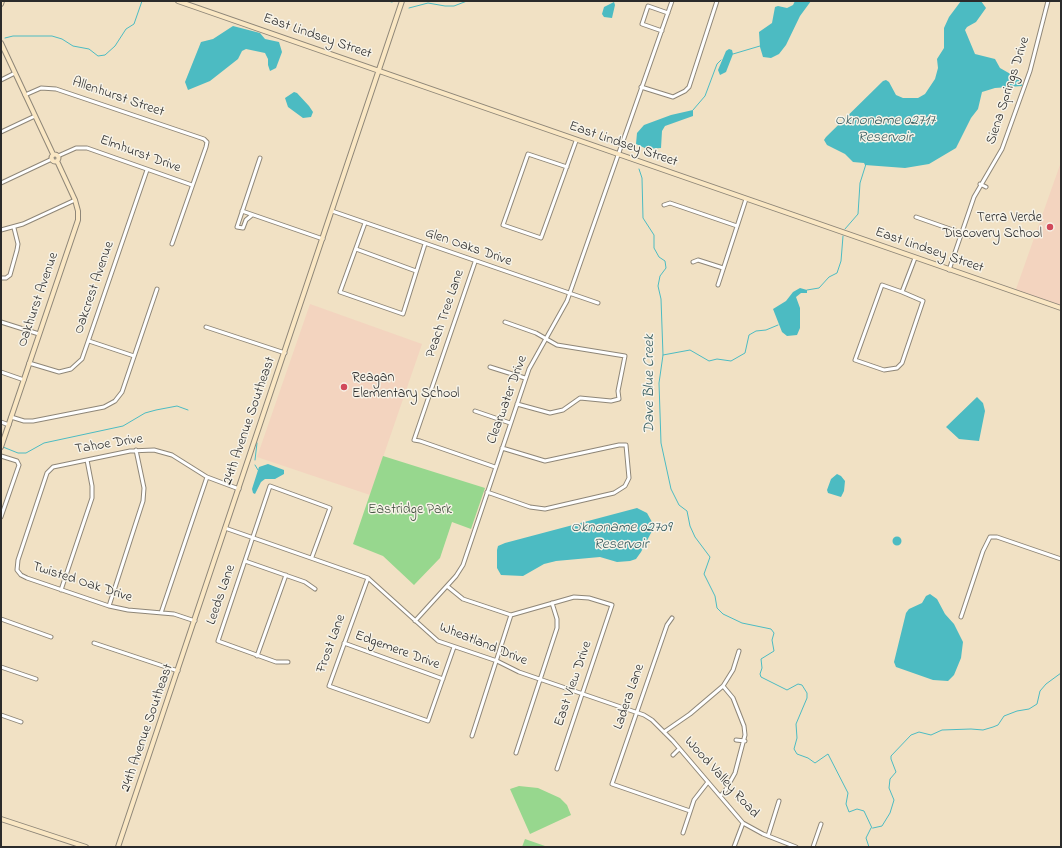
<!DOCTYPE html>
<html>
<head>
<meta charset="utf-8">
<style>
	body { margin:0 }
	#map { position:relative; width:1062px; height:848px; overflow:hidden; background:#f1e1c4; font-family:"Indie Flower",sans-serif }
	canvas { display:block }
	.frame { position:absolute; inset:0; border:2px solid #2b2b2b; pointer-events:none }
</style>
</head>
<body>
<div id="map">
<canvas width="1062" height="848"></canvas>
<div class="frame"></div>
</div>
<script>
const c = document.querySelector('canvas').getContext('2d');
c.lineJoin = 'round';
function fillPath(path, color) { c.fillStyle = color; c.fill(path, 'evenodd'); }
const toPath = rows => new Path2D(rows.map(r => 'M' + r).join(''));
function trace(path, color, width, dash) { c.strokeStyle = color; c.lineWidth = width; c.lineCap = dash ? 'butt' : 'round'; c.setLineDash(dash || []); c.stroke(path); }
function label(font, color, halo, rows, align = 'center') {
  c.font = font + ' "Indie Flower",sans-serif'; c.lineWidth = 3; c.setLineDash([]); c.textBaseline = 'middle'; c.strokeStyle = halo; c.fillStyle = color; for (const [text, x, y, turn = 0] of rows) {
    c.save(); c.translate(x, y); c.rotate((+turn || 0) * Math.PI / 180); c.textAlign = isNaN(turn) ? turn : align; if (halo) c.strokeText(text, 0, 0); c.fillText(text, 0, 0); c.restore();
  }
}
const built = toPath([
	[1061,162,1061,308,1015,292],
	[310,304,422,344,370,495,257,457]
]);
const green = toPath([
	[383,456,485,488,471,529,452,522,440,558,414,585,383,556,353,544],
	[519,786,538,788,560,798,567,805,571,815,530,834,510,789],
	[525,839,545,846,544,847,522,847]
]);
const water = toPath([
	[795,1,811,1,800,16,786,45,779,54,771,58,763,57,760,47,759,32,772,23,775,7,778,6,787,8,793,5],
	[961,1,981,1,986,8,976,22,967,27,965,30,975,54,995,59,1000,68,1021,80,1022,86,995,88,982,92,978,109,971,118,956,148,929,164,905,168,865,165,864,163,853,162,845,154,827,145,824,140,826,137,883,81,886,80,889,82,896,95,903,98,918,98,925,94,935,79,938,68,937,59,944,48,944,28,949,17],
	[614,2,615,5,612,18,604,17,602,14,604,7],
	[233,26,260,33,265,39,279,42,282,52,276,68,270,71,268,65,268,59,265,53,246,49,242,51,238,59,210,81,188,90,185,82,201,42,213,39],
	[729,49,732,50,733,54,726,72,720,75,718,70,726,51],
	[294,92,297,93,309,106,313,112,311,117,303,118,288,107,285,98],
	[693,110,693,116,665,126,662,131,661,148,647,149,636,144,637,133,644,125,671,115],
	[800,288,807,290,807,293,801,293,796,297,800,308,800,328,797,335,787,336,782,332,773,309,786,301,793,292],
	[977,397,983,403,985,411,979,441,959,439,946,427],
	[268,464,284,470,284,474,275,479,265,479,261,482,255,494,253,493,252,489,259,467],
	[837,474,841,476,845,481,844,491,841,497,828,493,827,490,831,479],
	[637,508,647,513,652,522,652,531,641,552,636,559,630,561,617,562,600,557,556,561,544,564,523,576,501,575,497,568,497,550,498,546,505,543],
	'892.5 541a4.5 4.5 0 1 1 9 0a4.5 4.5 0 1 1-9 0Z',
	[930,594,937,599,945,614,954,624,963,642,961,658,954,675,948,681,933,680,896,667,894,662,906,613,909,609,922,603,926,596]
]);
const stream = toPath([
	[388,1,392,2],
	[409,8,428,3,445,6,454,6,467,1],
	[5,38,13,36,52,36,62,39,73,46,89,49,98,56,105,55,115,46,126,29,134,24,142,1],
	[733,54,760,46],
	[693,110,705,96,717,64,721,60],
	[639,169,642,178,643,218,654,235,654,248,659,257,665,261,666,268,660,276,658,286,661,299,663,355,659,383,661,443,671,489,679,505,687,511,690,526,695,537,710,557,704,574,715,596,717,608,723,614,742,623,771,629,774,633,772,640,774,651,761,659,762,668,760,674,761,677,787,690,798,684,802,685,807,693,807,698,796,724,797,738,794,749,797,754,808,758,815,763,828,754,848,793,846,804,849,812,857,809,864,811,872,828],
	[845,229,858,214,860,183,866,164],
	[807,290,819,288,829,277,837,273,841,261,843,236],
	[663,355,690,350,709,361,717,359,731,361,745,353,749,335,756,331,766,330,778,325],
	[3,447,18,453,26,453,44,443,123,426,145,413,156,410,177,406,188,410],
	[255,460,257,443],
	[255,465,258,470],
	[873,828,882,826,890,813,894,800,889,788,890,779,896,772,891,759,891,756,911,735,919,732,931,735,942,730,971,729,983,730,993,727,998,725,1004,716,1017,711,1029,709,1037,704,1040,691,1046,684,1061,673],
	[869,847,866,838,871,828]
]);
const street = toPath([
	[662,31,642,24,648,6,668,13],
	[1,80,15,73],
	[641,87,673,97,685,91,689,87,717,1],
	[25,95,41,88,56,89,204,139,207,142,206,147,172,244],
	[1,132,35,116],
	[58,156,76,148,87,148,192,185],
	[567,167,528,154,503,225,541,238,576,141],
	[1,183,52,159],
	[980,184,986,187],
	[664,205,670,203,737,226],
	[242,211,323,239],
	[332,211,598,303],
	[252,215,246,220,243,228,237,227,260,158],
	[916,217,970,236],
	[365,223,340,292,403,314,425,244],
	[1,230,23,224,75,200],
	[356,249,416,271],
	[475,262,414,440,420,441,495,467],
	[693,262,698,260,723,268],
	[949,270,974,197,1002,149,1030,71,1048,1],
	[1,278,6,278,10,275,17,250,18,244,14,228],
	[718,285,746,199],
	[902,292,923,301,902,363,897,368,884,370,855,360,882,285,902,292,915,258],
	[1,322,39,334],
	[505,322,536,333,557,345,625,356,618,391,619,399,611,401,580,398,563,410,550,413,517,404],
	[206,327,285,353],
	[89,341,134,356],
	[29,363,59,372,71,369,82,359,147,170],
	[490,367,525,378],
	[1,372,24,380],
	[475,411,510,423],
	[11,417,24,421,33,421,104,407,115,401,122,392,157,289],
	[1,422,9,425],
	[1,456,17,461,19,465,1,517],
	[487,492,530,507,545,509,614,493,625,486,629,478,626,445,619,445,545,461,502,448],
	[225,528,368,578,438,641,497,661,519,672,644,715,652,720,673,741,743,823,763,834,796,847],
	[245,561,305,582,315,589],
	[368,578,329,686,428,721,454,647],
	[447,586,463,599,511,615,574,597,589,598,612,605,557,769],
	[61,590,92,498,92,486,87,460],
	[109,606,143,501,144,488,136,450],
	[161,613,207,477],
	[961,617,983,551,990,537,997,537,1061,559],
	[672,618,667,625,612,784,690,811],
	[1,619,51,637],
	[195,621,174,614,128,610,109,606,27,578,21,575,17,570,18,560,47,473,53,467,130,451,154,450,172,455,207,477,239,489],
	[415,621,456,576,463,565,529,369,567,301,672,1],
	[94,643,178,671],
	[344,643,443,679],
	[257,656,286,575],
	[288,662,276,662,218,641,270,486,330,508,312,557],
	[1,667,36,679],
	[1,715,21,722],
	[664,732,690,714,723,686,733,670,739,651],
	[472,736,511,615],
	[736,740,745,741],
	[516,753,557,628,557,619,552,603],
	[673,755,679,749],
	[720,796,725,791,735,773,745,735,744,726,733,698,723,686],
	[683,833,694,800,708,782],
	[768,836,779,801],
	[734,847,743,823],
	[813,847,821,824]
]);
const secondary = toPath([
	[178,1,1061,308],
	[1,4,2,1],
	[1,43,53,154],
	'51.5 158a3.5 3.5 0 1 1 7 0a3.5 3.5 0 1 1-7 0Z',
	[1,447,78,220,78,211,75,200,57,161],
	[1,819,86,847],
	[118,847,402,1]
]);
const markers = [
	[1050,227,4,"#d1495b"],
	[344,387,4,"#d1495b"]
];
const streetNames = [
	["East Lindsey Street",317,37,19],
	["Siena Springs Drive",1009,91,-72],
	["Allenhurst Street",118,98,19],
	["East Lindsey Street",623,145,19],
	["Elmhurst Drive",140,155,20],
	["Glen Oaks Drive",468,248,19],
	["East Lindsey Street",929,251,19],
	["Oakcrest Avenue",95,288,-71],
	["Oakhurst Avenue",39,300,-71],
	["Peach Tree Lane",446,314,-71],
	["Clearwater Drive",508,400,-70],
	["24th Avenue Southeast",250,421,-71],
	["Tahoe Drive",109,445,-9],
	["Twisted Oak Drive",82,583,18],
	["Leeds Lane",222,595,-71],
	["Frost Lane",332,644,-70],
	["Wheatland Drive",483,645,22],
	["Edgemere Drive",397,651,20],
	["East View Drive",574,684,-71],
	["Ladera Lane",630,697,-71],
	["24th Avenue Southeast",148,728,-71],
	["Wood Valley Road",721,778,48]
];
const poiNames = [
	["Terra Verde",1042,219],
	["Discovery School",1042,235],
	["Reagan",352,379,"left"],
	["Elementary School",352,395,"left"]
];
const parkNames = [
	["Eastridge Park",410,511]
];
const waterNames = [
	["Oknoname 02717",885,122],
	["Reservoir",885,139],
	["Dave Blue Creek",651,384,-90],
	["Oknoname 02709",621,529],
	["Reservoir",621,546]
];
fillPath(built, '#f3d4bf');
fillPath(green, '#97d78e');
fillPath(water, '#4cbbc2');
trace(stream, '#4cbbc2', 1);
trace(street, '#8e8678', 5);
trace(secondary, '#8e8678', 6);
trace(street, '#fff', 3);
trace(secondary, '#fae7c3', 4);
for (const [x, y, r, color] of markers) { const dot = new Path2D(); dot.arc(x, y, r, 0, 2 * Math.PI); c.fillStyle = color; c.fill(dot); trace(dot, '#f7f3e8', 1.5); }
label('14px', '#2b2b2b', '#f7f3e8', streetNames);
label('14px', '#2b2b2b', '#f7f3e8', poiNames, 'right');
label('14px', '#465644', '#f7f3e8', parkNames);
label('italic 15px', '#375d60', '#f7f3e8', waterNames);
</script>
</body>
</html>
